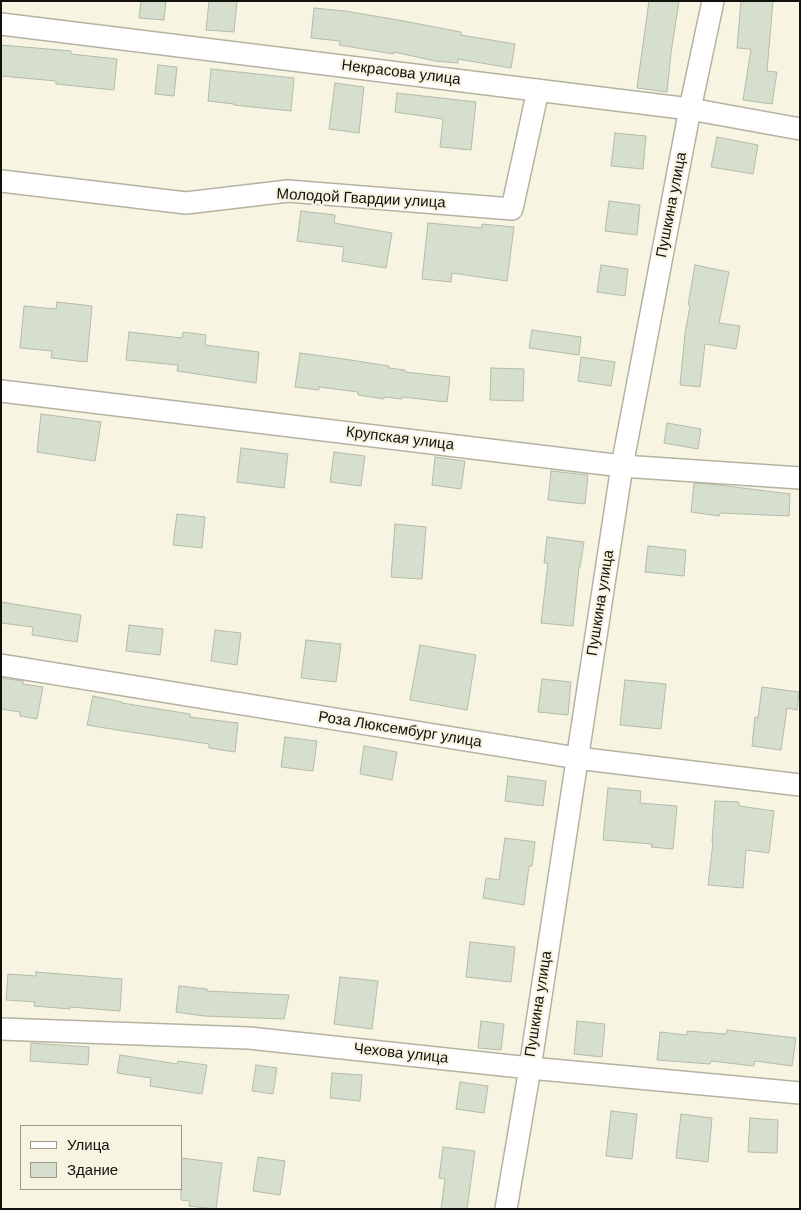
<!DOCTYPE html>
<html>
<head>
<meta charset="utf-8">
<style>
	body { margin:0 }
	#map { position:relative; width:801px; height:1210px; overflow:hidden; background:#f7f4e2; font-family:"DM Sans",sans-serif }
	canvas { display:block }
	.frame { position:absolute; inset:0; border:2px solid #12110b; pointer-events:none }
	.legend { position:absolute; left:20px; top:1125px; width:162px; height:65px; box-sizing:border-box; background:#f7f4e2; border:1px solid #9b998c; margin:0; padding:6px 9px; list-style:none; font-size:15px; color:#12110b }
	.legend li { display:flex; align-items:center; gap:10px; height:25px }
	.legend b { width:25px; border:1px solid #9b998c }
</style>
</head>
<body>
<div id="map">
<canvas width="801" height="1210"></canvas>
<div class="frame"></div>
<ul class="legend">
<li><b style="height:6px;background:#fff"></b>Улица</li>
<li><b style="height:14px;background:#d6dece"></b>Здание</li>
</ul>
</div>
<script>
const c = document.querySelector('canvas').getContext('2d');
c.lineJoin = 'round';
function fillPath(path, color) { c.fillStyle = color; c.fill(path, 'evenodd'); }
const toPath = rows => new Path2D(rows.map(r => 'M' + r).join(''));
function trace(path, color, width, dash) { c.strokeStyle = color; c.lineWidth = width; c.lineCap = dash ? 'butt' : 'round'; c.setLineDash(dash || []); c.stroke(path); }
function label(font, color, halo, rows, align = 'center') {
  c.font = font + ' "DM Sans",sans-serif'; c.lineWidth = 4.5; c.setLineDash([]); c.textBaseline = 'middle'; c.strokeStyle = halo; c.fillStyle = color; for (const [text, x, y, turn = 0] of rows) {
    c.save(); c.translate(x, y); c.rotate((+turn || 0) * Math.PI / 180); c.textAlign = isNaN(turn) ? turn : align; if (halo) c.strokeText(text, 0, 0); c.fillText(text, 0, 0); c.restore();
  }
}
const building = toPath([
	[141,1,166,1,164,20,139,18,141,1],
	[209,1,237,1,234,32,206,30,209,1],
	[649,1,679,1,671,53,667,92,637,88,649,1],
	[741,1,773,1,767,71,777,72,772,104,743,100,751,49,737,48,741,1],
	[314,8,345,11,398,20,461,32,461,35,515,44,511,68,458,59,458,63,435,61,394,52,394,54,339,45,340,41,311,38,314,8],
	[1,45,71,51,71,54,117,59,114,90,56,84,56,81,1,76,1,45],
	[158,65,177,67,174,96,155,94,158,65],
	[211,69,294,78,291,111,234,105,234,104,208,101,211,69],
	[335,83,364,87,359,133,329,129,335,83],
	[397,93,476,102,471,150,440,147,443,119,395,112,397,93],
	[615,133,646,136,643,169,611,166,615,133],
	[717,137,758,145,753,174,711,167,717,137],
	[609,201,640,205,637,235,605,231,609,201],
	[301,211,335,215,334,223,392,233,386,268,342,261,344,247,297,241,301,211],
	[428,223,482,228,482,224,514,227,507,281,452,273,451,282,422,279,428,223],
	[601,265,628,269,625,296,597,292,601,265],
	[695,265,729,272,719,323,740,326,736,349,705,344,700,387,680,385,685,334,690,306,688,305,695,265],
	[57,302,92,306,87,362,51,358,52,351,20,348,24,306,56,309,57,302],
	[532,330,581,337,579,355,529,348,532,330],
	[129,332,182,338,183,332,206,335,205,345,259,352,256,383,177,371,178,365,126,360,129,332],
	[300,353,344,359,389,366,389,368,405,370,405,372,450,377,447,402,402,397,402,399,384,397,384,399,358,395,358,392,319,387,319,390,295,387,300,353],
	[581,357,615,362,611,386,578,381,581,357],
	[491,368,524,369,523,401,490,400,491,368],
	[41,414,101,422,95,461,37,452,41,414],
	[667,423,701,429,698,449,664,443,667,423],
	[241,448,288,454,284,488,237,482,241,448],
	[334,452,365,456,361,486,330,482,334,452],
	[435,457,465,461,461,489,432,485,435,457],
	[551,471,588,475,585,504,548,500,551,471],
	[694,483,719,485,790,494,789,516,720,513,719,516,691,512,694,483],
	[177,514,205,517,202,548,173,545,177,514],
	[395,524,426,527,422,579,391,577,395,524],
	[547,537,584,542,580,567,579,567,573,626,541,623,548,563,544,563,547,537],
	[648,546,686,550,684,576,645,572,648,546],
	[1,602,81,615,77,642,32,635,33,627,1,623,1,602],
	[129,625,163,629,160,655,126,651,129,625],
	[215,630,241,633,237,665,211,661,215,630],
	[306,640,341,644,336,682,301,678,306,640],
	[420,645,476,655,467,710,410,700,420,645],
	[1,678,23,681,23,684,43,687,37,719,20,716,20,712,1,709,1,678],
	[542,679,571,682,568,715,538,712,542,679],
	[625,680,666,684,661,729,620,725,625,680],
	[762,687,799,692,797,710,787,708,781,750,752,746,755,717,758,718,762,687],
	[93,696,122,702,122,703,190,714,190,717,238,723,235,752,209,748,209,744,117,730,87,725,93,696],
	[285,737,317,741,313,771,281,767,285,737],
	[364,746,397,752,392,780,360,774,364,746],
	[508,776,546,781,543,806,505,801,508,776],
	[608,788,641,791,640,803,677,806,673,849,651,847,652,844,603,840,608,788],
	[715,801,739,802,739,806,774,811,769,853,746,850,743,888,708,885,713,842,712,842,715,801],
	[505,838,535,842,532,866,529,866,524,905,483,898,486,878,499,880,505,838],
	[470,942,515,947,511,982,466,977,470,942],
	[36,972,122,979,120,1011,70,1007,70,1009,34,1006,35,1002,6,1000,8,974,36,976,36,972],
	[340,977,378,981,372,1029,334,1024,340,977],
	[179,986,207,989,207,991,289,995,284,1019,204,1016,176,1012,179,986],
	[481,1021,504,1024,501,1050,478,1048,481,1021],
	[577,1021,605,1024,602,1057,574,1054,577,1021],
	[727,1030,796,1038,792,1066,755,1061,754,1066,711,1061,710,1064,657,1060,660,1032,687,1035,687,1031,726,1034,727,1030],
	[31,1043,89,1047,88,1065,30,1061,31,1043],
	[120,1055,177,1064,178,1061,207,1065,202,1094,150,1086,151,1078,117,1073,120,1055],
	[256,1065,277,1068,273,1094,252,1091,256,1065],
	[332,1073,362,1075,360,1101,330,1098,332,1073],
	[460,1082,488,1086,484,1113,456,1109,460,1082],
	[611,1111,637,1114,632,1159,606,1156,611,1111],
	[681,1114,712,1118,708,1162,676,1158,681,1114],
	[750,1118,778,1120,777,1153,748,1152,750,1118],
	[443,1147,475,1151,467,1209,441,1209,445,1179,439,1178,443,1147],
	[258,1157,285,1161,280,1195,253,1191,258,1157],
	[181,1158,222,1163,216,1209,189,1206,190,1201,181,1200,181,1158]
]);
const street = toPath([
	[1,24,690,109,800,129],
	[1,181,186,203,288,191,512,209,538,90],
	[1,391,622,466,800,478],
	[1,665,577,758,800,785],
	[1,1029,249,1038,530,1068,800,1093],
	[506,1209,530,1068,622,466,690,109,713,1]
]);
const streetNames = [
	["Некрасова улица",401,73,7],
	["Молодой Гвардии улица",361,199,3],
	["Пушкина улица",672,205,-79],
	["Крупская улица",400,439,7],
	["Пушкина улица",601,603,-81],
	["Роза Люксембург улица",400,730,9],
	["Пушкина улица",539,1004,-81],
	["Чехова улица",401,1054,6]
];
fillPath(building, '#d6dece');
trace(building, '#b3bbab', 1);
trace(street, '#b5b2a1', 24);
trace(street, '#fff', 21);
label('15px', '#12110b', '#f7f4e2', streetNames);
</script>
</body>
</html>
